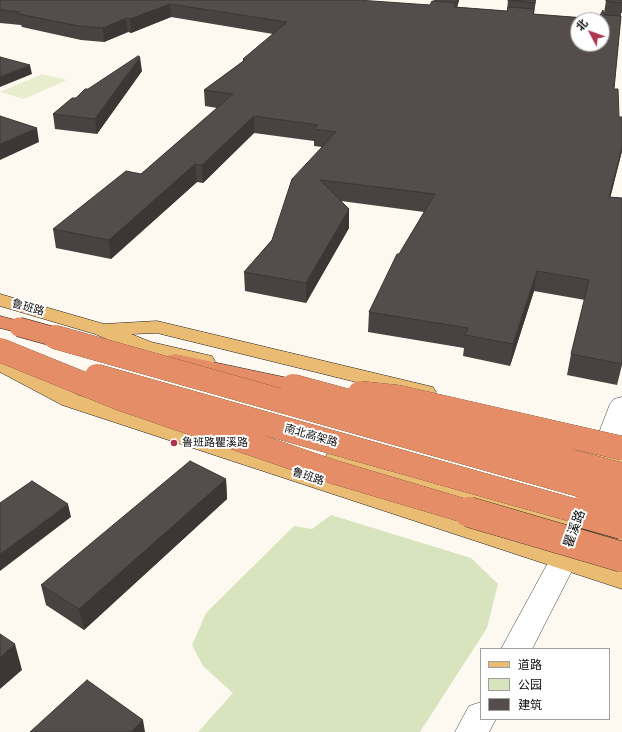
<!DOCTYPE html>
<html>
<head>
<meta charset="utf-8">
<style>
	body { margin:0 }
	#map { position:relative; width:622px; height:732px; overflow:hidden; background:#fdf9f0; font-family:"Times New Roman","Noto Sans SC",serif }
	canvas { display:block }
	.legend { position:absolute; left:480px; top:648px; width:130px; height:72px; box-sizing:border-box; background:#fff; border:1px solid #9f9f9f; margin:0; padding:5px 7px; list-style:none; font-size:12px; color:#0e0e0e }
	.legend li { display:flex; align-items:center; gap:8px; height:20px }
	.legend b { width:20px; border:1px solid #9f9f9f }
	.north { position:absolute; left:570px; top:12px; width:40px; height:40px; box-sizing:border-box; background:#fff; border:1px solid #9f9f9f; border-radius:50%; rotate:311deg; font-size:11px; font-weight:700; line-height:16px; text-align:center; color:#0e0e0e }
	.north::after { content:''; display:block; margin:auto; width:14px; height:18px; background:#af344d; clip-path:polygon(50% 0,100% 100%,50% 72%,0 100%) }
</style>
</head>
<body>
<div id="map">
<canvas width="622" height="732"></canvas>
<ul class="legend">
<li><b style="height:5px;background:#eabb73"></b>道路</li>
<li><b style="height:11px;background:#d7e4bd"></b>公园</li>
<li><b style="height:11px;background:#554d4b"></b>建筑</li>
</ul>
<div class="north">北</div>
</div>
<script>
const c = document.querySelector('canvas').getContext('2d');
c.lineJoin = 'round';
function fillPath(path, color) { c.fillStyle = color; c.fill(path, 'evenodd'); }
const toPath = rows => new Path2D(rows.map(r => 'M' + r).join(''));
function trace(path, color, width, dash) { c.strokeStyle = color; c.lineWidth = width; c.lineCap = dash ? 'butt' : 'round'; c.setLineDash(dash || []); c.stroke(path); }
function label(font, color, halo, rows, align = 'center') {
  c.font = font + ' "Times New Roman","Noto Sans SC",serif'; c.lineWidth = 4; c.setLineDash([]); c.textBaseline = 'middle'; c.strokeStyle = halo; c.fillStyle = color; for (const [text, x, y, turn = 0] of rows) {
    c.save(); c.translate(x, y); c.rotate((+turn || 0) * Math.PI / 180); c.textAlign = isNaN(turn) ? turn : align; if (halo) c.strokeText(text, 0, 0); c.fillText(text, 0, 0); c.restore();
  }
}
const green = toPath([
	[331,515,471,558,498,584,487,628,420,732,198,732,233,693,203,666,192,645,206,613,294,526,312,529]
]);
const pitch = toPath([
	[42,74,67,80,24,99,0,92]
]);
const minor = toPath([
	[622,397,622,435,612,461,609,467,600,469,591,467,588,461,610,404,614,399,622,397],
	[571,530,581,533,585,540,578,559,532,649,501,649,550,559,561,533,571,530],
	[481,702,481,719,496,719,489,732,455,732,469,706,481,702]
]);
const major = toPath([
	[0,294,104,324,157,321,433,387,436,392,433,397,425,399,157,333,131,334,151,342,212,356,215,361,212,366,204,368,136,352,95,334,0,306,0,294],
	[0,356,8,358,78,395,622,567,622,589,62,405,0,372,0,356],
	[589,444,622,452,622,468,580,458,577,452,580,446,589,444],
	[338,448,622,531,622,551,329,462,326,456,329,450,338,448]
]);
const highway = toPath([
	[0,316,46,328,49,332,46,336,39,338,0,328,0,316],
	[175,354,293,379,301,381,304,386,301,391,293,393,167,366,164,361,167,356,175,354]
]);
const highwayBridgeFar2 = toPath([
	[19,327,59,338]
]);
const highwayBridgeFar1 = toPath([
	[55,337,622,497],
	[0,350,121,399,334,472,472,513],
	[97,376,583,513],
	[293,386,622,475],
	[360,393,398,397,622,448]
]);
const highwayBridge = toPath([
	[469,512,622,557],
	[579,512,622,524]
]);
const wall = toPath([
	[0,0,430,5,434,1,434,0,459,0,457,7,507,11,508,0,536,0,534,14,598,19,604,13,606,1,622,0,622,13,621,13,621,16,614,89,619,117,622,117,622,151,610,197,622,198,622,365,617,385,567,375,571,354,585,300,534,291,510,366,463,356,464,348,368,332,369,312,399,254,424,212,341,201,349,209,349,228,306,303,245,291,244,272,272,240,322,147,314,146,314,141,254,133,203,183,197,182,111,259,56,248,53,229,141,174,217,108,205,106,204,90,243,61,243,59,273,34,171,17,131,33,128,32,104,42,81,40,22,27,21,25,0,23],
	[142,71,97,134,55,129,53,114,88,89],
	[226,479,227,499,84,630,46,605,41,585]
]);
const shadedWall = toPath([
	[457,0,459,0,457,8],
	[170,4,171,17,131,33,130,19],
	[126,18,128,32,104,42,103,28],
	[140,57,142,71,97,134,95,119],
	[30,65,32,74,0,87,0,77],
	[254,116,254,133,203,183,202,165],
	[37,128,39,142,0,160,0,144],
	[622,148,622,151,606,215,609,197],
	[195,164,197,182,111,259,109,240],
	[349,209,349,228,306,303,306,283],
	[537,271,534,291,510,366,513,344],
	[226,479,227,499,84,630,79,609],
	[68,504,71,517,0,571,0,554],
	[15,644,22,670,0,689,0,657],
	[143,720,145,732,131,732]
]);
const building = toPath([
	[0,0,358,0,430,5,432,1,456,3,454,7,507,11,508,7,534,9,533,14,598,19,603,10,604,15,621,16,614,89,618,89,619,117,622,117,622,148,609,197,622,198,622,364,571,354,589,280,537,271,513,344,465,335,468,328,369,312,397,254,399,254,435,194,320,180,349,209,306,283,244,272,272,240,292,179,336,132,314,129,318,125,254,116,202,165,195,164,109,240,53,229,126,171,141,174,233,94,204,90,245,60,243,59,287,22,170,4,130,19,126,18,103,28,79,26,19,14,19,12,0,10,0,0],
	[578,20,602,20,602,44,578,44,578,20],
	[508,0,535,0,535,3,508,0],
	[606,0,622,0,622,3,606,1,606,0],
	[138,56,140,57,95,119,53,114,72,98,76,98,85,89,88,89,138,56],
	[0,57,30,65,0,77,0,57],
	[0,116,37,128,0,144,0,116],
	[190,461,226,479,79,609,41,585,190,461],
	[32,481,68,504,0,554,0,503,32,481],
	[0,634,15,644,0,657,0,634],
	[87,680,143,720,131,732,30,732,87,680]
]);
const markers = [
	[174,443,4,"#af344d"]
];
const streetNames = [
	["鲁班路",28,308,16],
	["南北高架路",311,436,16],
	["鲁班路",308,477,18]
];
const poiNames = [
	["鲁班路瞿溪路",182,443]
];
const nearStreetnames = [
	["瞿溪路",575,529,-70]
];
fillPath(green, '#d7e4bd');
fillPath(pitch, '#e7edcd');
trace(minor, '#414141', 1);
trace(major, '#1f1f1f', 1);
trace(highway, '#1f1f1f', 1);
fillPath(minor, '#fff');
fillPath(major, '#eabb73');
fillPath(highway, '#e58d66');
trace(highwayBridgeFar2, '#1f1f1f', 20, []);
trace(highwayBridgeFar1, '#1f1f1f', 24, []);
trace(highwayBridge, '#1f1f1f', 31, []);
trace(highwayBridgeFar2, '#e58d66', 19);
trace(highwayBridgeFar1, '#e58d66', 24);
trace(highwayBridge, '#e58d66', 30);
fillPath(wall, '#494240');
fillPath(shadedWall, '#3c3634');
fillPath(building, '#554d4b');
trace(building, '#3c3634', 1);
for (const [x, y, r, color] of markers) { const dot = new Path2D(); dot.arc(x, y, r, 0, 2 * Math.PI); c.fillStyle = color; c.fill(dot); trace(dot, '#fff', 1.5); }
label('11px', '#0e0e0e', '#fff', streetNames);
label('11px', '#0e0e0e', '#fff', poiNames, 'left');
label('13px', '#0e0e0e', '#fff', nearStreetnames);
</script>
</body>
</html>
